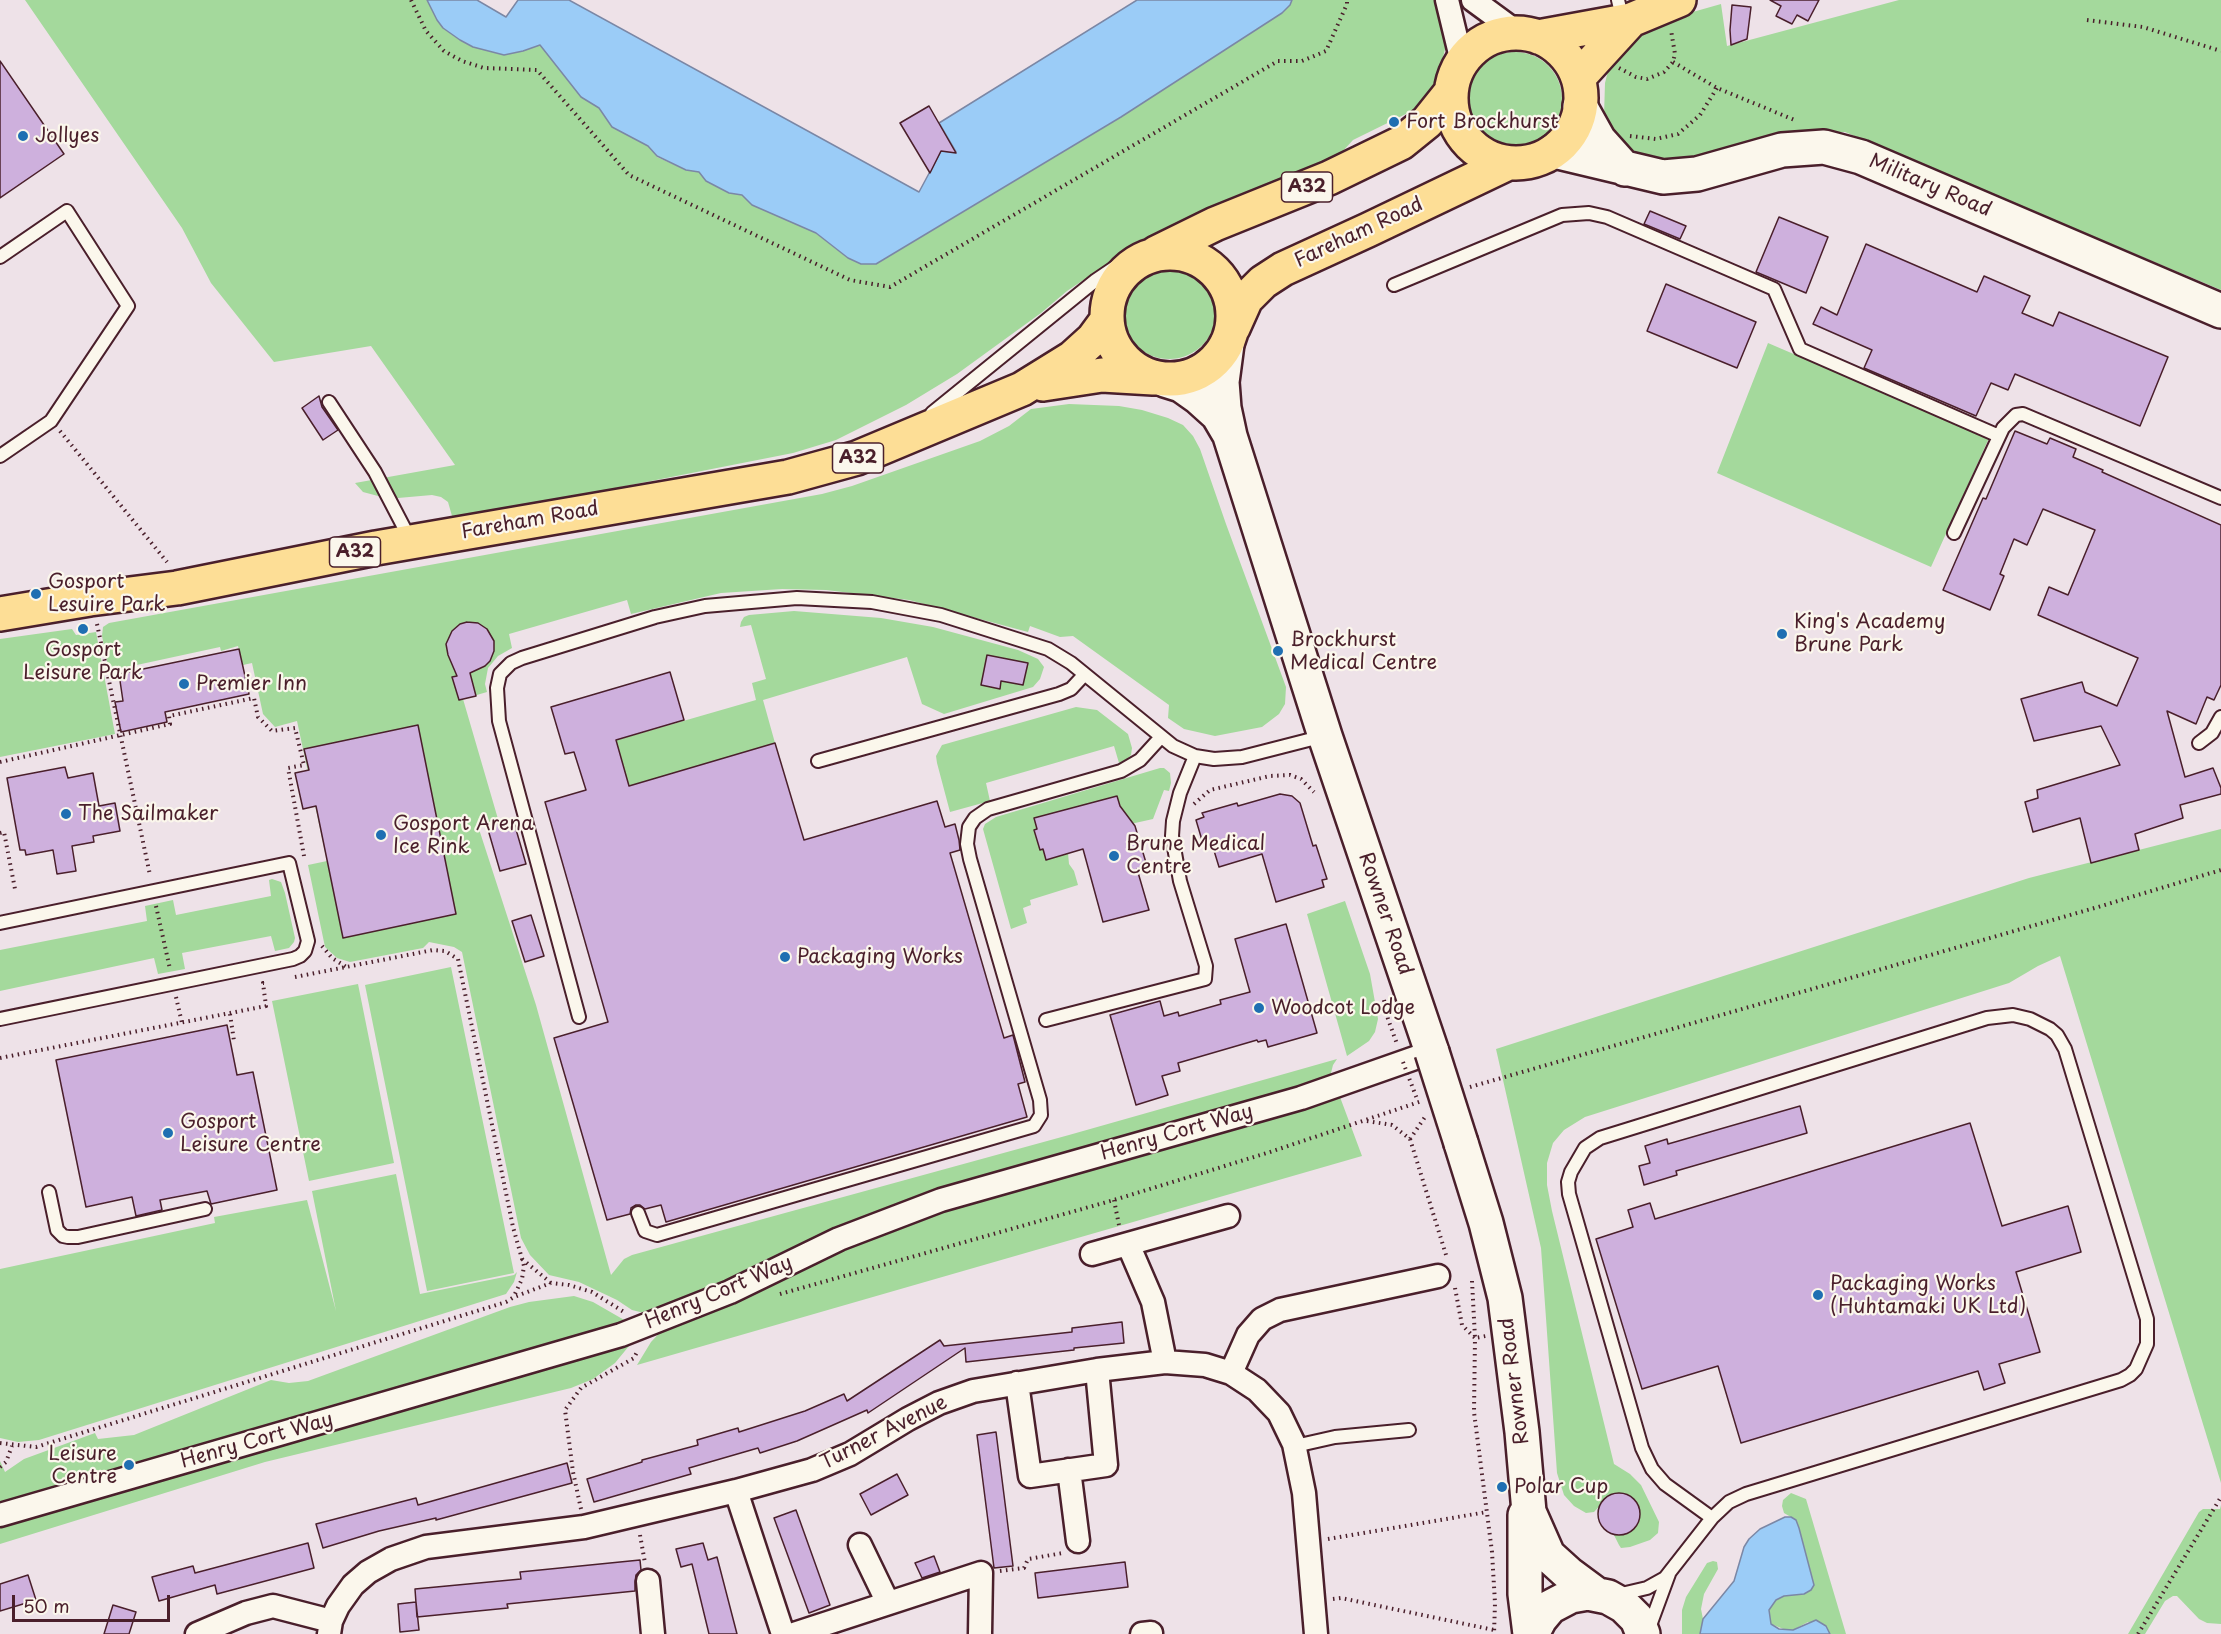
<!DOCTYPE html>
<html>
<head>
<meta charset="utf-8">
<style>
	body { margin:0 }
	#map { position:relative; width:2221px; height:1634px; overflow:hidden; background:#eee2e8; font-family:"Playpen Sans",sans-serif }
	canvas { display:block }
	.scale { position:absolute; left:12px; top:1595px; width:158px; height:27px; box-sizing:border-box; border:3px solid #4a1f2b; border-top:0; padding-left:8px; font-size:18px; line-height:21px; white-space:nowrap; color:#4a1f2b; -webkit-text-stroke:4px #fbf7ec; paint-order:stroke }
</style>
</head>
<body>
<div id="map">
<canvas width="2221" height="1634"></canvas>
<div class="scale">50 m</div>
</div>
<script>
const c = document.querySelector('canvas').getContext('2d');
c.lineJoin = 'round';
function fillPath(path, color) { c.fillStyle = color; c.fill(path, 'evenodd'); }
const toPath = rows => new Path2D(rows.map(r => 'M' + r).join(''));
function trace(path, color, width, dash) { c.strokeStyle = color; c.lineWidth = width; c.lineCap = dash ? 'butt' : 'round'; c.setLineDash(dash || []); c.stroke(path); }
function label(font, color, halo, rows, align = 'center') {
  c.font = font + ' "Playpen Sans",sans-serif'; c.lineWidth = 4.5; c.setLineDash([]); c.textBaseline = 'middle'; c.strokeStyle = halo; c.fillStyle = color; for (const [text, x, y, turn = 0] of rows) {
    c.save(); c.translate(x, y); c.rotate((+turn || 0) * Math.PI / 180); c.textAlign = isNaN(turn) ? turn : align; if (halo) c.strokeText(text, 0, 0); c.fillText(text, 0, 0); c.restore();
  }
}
const green = toPath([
	[25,0,427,0,437,20,443,28,460,40,473,47,504,55,523,51,540,45,581,96,599,108,612,127,649,146,657,157,686,170,699,172,729,193,743,195,752,205,816,233,848,258,876,264,1121,117,1282,13,1290,5,1292,0,1437,0,1446,28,1446,45,1435,91,1422,106,1353,140,1331,164,1127,251,1067,291,1041,313,957,374,906,405,836,440,793,453,504,510,452,516,448,502,441,497,432,495,398,498,378,496,363,492,355,483,455,465,371,346,274,362,211,283,182,228],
	[1899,0,2221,0,2221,290,1845,132,1825,132,1672,167,1626,153,1604,116,1605,83,1608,71,1615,54,1654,23,1721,4,1727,46],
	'1468 99a47 47 0 1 1 94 0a47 47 0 1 1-94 0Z',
	'1122 312a47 47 0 1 1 94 0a47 47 0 1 1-94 0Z',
	[1768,343,1989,438,1931,567,1717,473],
	[1069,404,1119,406,1142,410,1168,418,1183,425,1193,436,1200,449,1226,524,1286,687,1285,704,1279,714,1262,727,1215,736,1184,729,1168,718,1169,705,1073,636,1060,637,1030,626,1028,632,909,600,826,590,782,589,721,593,631,614,627,600,509,634,512,648,498,656,488,668,485,684,487,692,463,699,498,819,478,826,536,1005,611,1275,624,1259,632,1255,1069,1135,1337,1059,1333,1065,1331,1073,1362,1156,637,1365,651,1342,667,1325,656,1316,632,1310,617,1300,579,1282,549,1275,530,1255,521,1238,462,952,454,947,429,942,423,948,350,962,337,958,325,947,308,865,327,861,297,721,275,727,263,714,252,663,243,665,238,646,221,651,220,647,109,671,102,636,103,627,109,623,822,494,852,486,980,441,1009,426,1031,409],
	[794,611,881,618,933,627,1018,650,1038,659,1044,667,1040,679,1033,687,944,714,922,704,907,657,763,700,775,743,629,786,621,758,607,743,756,700,752,683,766,679,751,625,740,627,741,622,744,617,749,615],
	[72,629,76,635,96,632,115,734,0,757,0,639],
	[1076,707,1097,710,1128,734,1132,748,1131,755,1127,759,1119,763,1114,746,986,783,990,801,950,812,937,763,936,756,942,745],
	[1160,768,1164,768,1170,773,1171,783,1169,791,1164,790,1153,819,1117,827,1068,853,1069,864,1074,871,1078,885,1030,900,1031,905,1023,908,1027,923,1011,929,983,829,985,824,996,817],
	[2221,829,2221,1483,2060,956,2038,966,2009,983,1585,1117,1564,1130,1553,1143,1547,1163,1547,1185,1552,1211,1614,1464,1630,1474,1641,1485,1659,1522,1658,1533,1650,1540,1630,1547,1621,1548,1619,1545,1614,1535,1625,1535,1630,1532,1638,1522,1640,1516,1635,1501,1626,1495,1616,1494,1608,1497,1594,1512,1586,1513,1574,1506,1564,1495,1557,1473,1541,1248,1496,1049,2029,878],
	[272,879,281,882,285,893,295,938,294,942,289,948,275,951,271,936,182,953,185,969,158,974,154,958,0,991,0,950,147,921,145,906,173,900,176,915,271,896,269,880],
	[1345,901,1370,974,1378,1019,1375,1032,1369,1041,1347,1056,1307,914],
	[451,967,514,1273,427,1291,365,985],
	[358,984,394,1163,309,1181,272,1001],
	[396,1174,420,1294,514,1275,517,1272,514,1282,506,1294,39,1440,18,1442,0,1438,0,1269,215,1223,214,1217,307,1200,336,1311,312,1191],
	[574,1296,593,1302,626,1321,630,1337,629,1346,615,1363,593,1379,571,1388,265,1462,0,1544,0,1461,5,1472,24,1459,95,1433,98,1439,134,1435,271,1380,289,1383,308,1381,510,1307,529,1302],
	[1791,1493,1806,1499,1846,1634,1830,1634,1808,1622,1793,1630,1786,1630,1771,1624,1769,1610,1776,1599,1784,1596,1804,1594,1814,1585,1799,1528,1796,1520,1784,1513,1782,1506,1783,1500],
	[2221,1505,2221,1624,2207,1623,2199,1619,2177,1596,2173,1596,2165,1601,2145,1634,2128,1634,2199,1512,2203,1509,2220,1509],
	[1713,1561,1717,1562,1718,1569,1704,1594,1701,1609,1703,1619,1700,1634,1682,1634,1682,1610,1686,1597,1707,1563]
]);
const water = toPath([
	[427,0,477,0,506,17,518,0,569,0,919,192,941,151,956,152,939,123,1137,0,1292,0,1290,5,1282,13,1121,117,876,264,861,264,848,258,816,233,752,205,742,195,729,193,706,181,699,172,686,170,657,156,648,146,612,127,599,108,581,97,540,45,523,51,504,55,473,47,460,40,443,28,437,20,427,0],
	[1785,1517,1791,1517,1796,1520,1799,1528,1814,1585,1811,1590,1804,1594,1784,1596,1776,1600,1769,1610,1771,1624,1779,1629,1793,1630,1816,1620,1826,1626,1830,1634,1700,1634,1703,1619,1734,1581,1744,1547,1749,1539,1760,1529,1785,1517]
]);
const building = toPath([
	[1770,0,1819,0,1808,21,1797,15,1792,24,1776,16,1781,6,1770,0],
	[1732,5,1751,7,1747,39,1731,45,1730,30,1732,5],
	[0,61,64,154,0,198,0,61],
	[929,106,956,153,941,151,930,173,900,123,929,106],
	[1650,211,1686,226,1680,239,1644,224,1650,211],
	[1779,217,1828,237,1806,293,1756,272,1779,217],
	[1866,244,1977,292,1984,276,2030,296,2022,313,2053,326,2059,312,2168,357,2140,426,2015,374,2008,390,1991,383,1976,416,1864,368,1872,350,1813,324,1821,307,1837,315,1866,244],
	[1666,284,1756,322,1737,368,1647,331,1666,284],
	[319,396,322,407,338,430,323,440,302,408,319,396],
	[2015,431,2047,444,2050,438,2076,449,2073,457,2103,470,2102,472,2221,525,2221,685,2214,700,2207,697,2196,724,2167,711,2185,777,2213,768,2221,788,2221,794,2180,805,2183,818,2135,834,2139,850,2091,863,2080,818,2033,832,2025,802,2038,798,2037,790,2120,765,2101,726,2034,741,2021,699,2082,682,2085,692,2117,706,2138,658,2038,615,2049,587,2068,595,2095,530,2043,509,2027,545,2014,539,2000,574,2004,576,1990,610,1943,590,1983,498,1986,499,2015,431],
	[467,622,478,623,487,629,494,641,494,651,490,661,485,666,470,673,476,696,459,700,452,677,457,676,448,655,446,644,452,631,460,624,467,622],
	[239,649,249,694,165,712,167,722,121,732,115,702,123,701,119,674,239,649],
	[987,655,1028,663,1023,685,1001,681,1000,689,981,685,987,655],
	[670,672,684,720,616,740,629,786,775,743,804,840,937,801,945,827,955,824,959,840,960,850,950,853,1004,1038,1013,1035,1025,1082,1018,1084,1027,1117,666,1222,661,1205,645,1209,640,1205,636,1205,631,1208,630,1214,607,1220,554,1038,608,1022,545,802,586,790,574,752,565,754,551,707,670,672],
	[418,725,456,914,343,938,316,806,303,809,295,773,309,770,304,749,418,725],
	[65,767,68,778,93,773,99,806,115,803,120,831,93,836,94,842,72,846,76,871,57,874,53,850,26,855,25,850,20,850,7,778,65,767],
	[1280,794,1292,796,1300,803,1313,846,1316,845,1327,879,1322,880,1324,887,1276,902,1262,854,1219,867,1212,844,1204,847,1196,820,1204,817,1202,813,1237,803,1238,806,1280,794],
	[1117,796,1120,806,1135,826,1147,866,1137,869,1149,910,1103,922,1083,849,1046,860,1043,849,1040,850,1034,830,1037,829,1034,818,1117,796],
	[513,819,526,864,500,871,487,826,513,819],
	[531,915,544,956,525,962,512,921,531,915],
	[1286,924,1317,1033,1268,1047,1266,1040,1258,1042,1257,1040,1178,1063,1180,1071,1162,1076,1168,1095,1136,1105,1110,1015,1160,1001,1164,1016,1178,1012,1179,1016,1221,1004,1220,1000,1250,992,1235,939,1286,924],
	[227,1025,237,1075,253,1072,277,1190,211,1204,207,1191,160,1200,162,1210,136,1216,132,1197,86,1207,56,1060,227,1025],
	[1800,1106,1807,1133,1676,1171,1677,1175,1644,1185,1639,1166,1650,1163,1645,1146,1667,1139,1668,1144,1800,1106],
	[1970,1123,2002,1226,2068,1206,2081,1252,2016,1272,2040,1352,1999,1364,2005,1383,1984,1390,1978,1371,1741,1443,1718,1366,1642,1389,1596,1239,1633,1227,1628,1210,1650,1203,1655,1219,1970,1123],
	[1122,1322,1124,1343,1074,1348,1074,1350,966,1362,965,1348,868,1413,867,1410,797,1441,760,1453,758,1448,689,1468,691,1474,594,1502,587,1479,642,1462,642,1460,698,1445,697,1440,738,1428,739,1432,805,1411,844,1394,847,1401,940,1340,944,1346,1072,1332,1072,1328,1122,1322],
	[996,1432,1013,1566,994,1568,977,1435,996,1432],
	[567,1463,572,1483,436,1520,436,1518,379,1531,323,1548,316,1524,416,1498,418,1505,567,1463],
	[897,1474,908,1495,871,1515,860,1494,897,1474],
	'1598 1514a21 21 0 1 1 42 0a21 21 0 1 1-42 0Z',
	[796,1510,830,1605,809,1613,774,1518,796,1510],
	[308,1543,314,1568,217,1594,215,1585,159,1601,152,1577,193,1566,195,1573,308,1543],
	[703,1543,708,1560,717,1557,737,1634,709,1634,692,1564,681,1567,676,1549,703,1543],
	[934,1556,940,1572,922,1578,915,1563,934,1556],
	[640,1560,641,1570,636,1575,635,1582,635,1591,507,1604,508,1608,417,1617,415,1589,521,1579,520,1572,640,1560],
	[1125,1562,1128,1587,1038,1598,1035,1573,1125,1562],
	[28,1575,36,1600,0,1611,0,1584,28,1575],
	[416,1602,419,1630,400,1632,398,1604,416,1602],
	[113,1605,136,1612,129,1634,104,1634,113,1605]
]);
const path = toPath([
	[411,0,426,31,444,51,462,61,484,68,537,70,629,175,850,280,890,287,1278,61,1302,61,1326,51,1347,4,1347,0],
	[2087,20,2143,27,2221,51],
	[1673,62,1717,88,1797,121],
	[1619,68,1636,77,1647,79,1664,72,1673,62,1675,54,1671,30],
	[1630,136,1656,139,1678,134,1700,115,1717,88],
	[60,431,167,562],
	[97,624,150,875],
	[0,762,170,724,169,716,254,698,258,717,272,731,295,728,304,765,288,768,304,856],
	[1194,804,1210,790,1270,776,1290,775,1301,779,1314,792],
	[0,833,4,832,15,889],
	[156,906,170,969],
	[322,946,332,958,348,968],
	[295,977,433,950,445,951,458,959,513,1227,524,1266,522,1279,514,1296],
	[176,997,182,1023],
	[1384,1000,1388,1019,1397,1044],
	[230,1014,234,1041],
	[0,1058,266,1006,263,983,264,983],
	[1470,1087,2098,907,2221,870],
	[1367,1121,1392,1125,1410,1139,1447,1258],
	[1410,1139,1425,1117],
	[1114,1200,1119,1225],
	[522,1259,551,1283],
	[1472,1281,1475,1338,1486,1336],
	[1455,1288,1462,1325,1475,1338,1474,1412,1492,1552,1495,1603,1494,1634],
	[780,1294,1114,1200,1267,1153,1422,1101],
	[0,1443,36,1447,506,1302,514,1297,551,1283,569,1285,592,1292,624,1312],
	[0,1467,6,1462,12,1446],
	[581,1509,573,1472,565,1410,581,1388,634,1358,637,1352],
	[640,1535,645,1563],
	[1328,1539,1487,1512],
	[1000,1571,1024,1568,1028,1559,1063,1553],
	[1333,1599,1341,1598,1494,1630],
	[2138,1634,2221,1497]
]);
const lane = toPath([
	[1618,0,1623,21],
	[0,257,67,211,128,306,51,421,0,456],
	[1394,285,1562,215,1589,213,1607,217,1774,289,1800,349,1999,436],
	[329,402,375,472,411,541],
	[932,413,1096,280,1127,259,1153,248],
	[1954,533,2003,428,2016,415,2023,414,2221,498],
	[2199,743,2212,733,2221,717],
	[818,761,1059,694,1071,689,1084,675],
	[0,923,289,863,308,941,305,951,300,956,293,959,0,1019],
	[579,1017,499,721,497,688,500,674,511,663,522,658,655,617,705,606,797,598,872,602,941,615,1048,649,1071,663,1173,746,1195,756,1214,759,1242,757,1324,736],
	[1046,1020,1205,979,1206,966,1180,881,1172,836,1173,821,1180,793,1195,756],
	[49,1192,57,1230,63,1236,68,1237,78,1237,205,1209],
	[638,1213,645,1231,657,1235,1034,1126,1041,1115,1040,1100,970,859,967,844,969,827,975,818,988,809,1121,771,1140,760,1161,737],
	[1295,1446,1335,1437,1409,1430],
	[1617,1595,1647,1588,1665,1578,1712,1518,1665,1484,1652,1469,1642,1448,1569,1194,1568,1182,1571,1172,1585,1148,1600,1138,1987,1018,2013,1015,2030,1019,2050,1029,2057,1035,2065,1049,2147,1319,2147,1344,2136,1369,2130,1375,2121,1380,1746,1494,1729,1502,1712,1518],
	[1648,1631,1669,1574]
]);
const street = toPath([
	[1447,0,1462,62],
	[1473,0,1518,33],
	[1128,1244,1153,1302,1165,1362],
	[1092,1254,1228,1216],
	[1231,1373,1248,1335,1262,1319,1280,1310,1438,1276],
	[1017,1383,1030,1476,1106,1465,1097,1370],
	[1069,1470,1078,1541],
	[736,1491,783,1634],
	[0,1515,621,1335,730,1292,839,1239,941,1200,1301,1098,1432,1052],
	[860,1545,888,1603],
	[648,1581,653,1634],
	[197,1634,246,1613,273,1606,331,1621],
	[329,1634,331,1621,338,1606,353,1585,368,1572,391,1559,426,1547,584,1527,736,1491,812,1470,850,1454,908,1419,939,1403,973,1391,1097,1370,1165,1362,1205,1365,1231,1373,1257,1390,1279,1413,1294,1444,1304,1493,1316,1634],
	[794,1634,981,1573,980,1634],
	[1142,1634,1151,1633]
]);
const secondary = toPath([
	[1580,106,1599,140,1625,169],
	[1554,151,1663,177,1697,174,1782,150,1824,147,1861,157,2221,311],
	[1227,344,1222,382,1224,408,1230,436,1325,736,1432,1052],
	[1165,380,1181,385,1198,397,1218,415,1228,432],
	[1461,1143,1486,1223,1505,1298,1522,1432,1529,1512,1548,1555,1569,1574,1596,1594],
	[1525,1515,1525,1594,1530,1634],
	[1532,1634,1540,1619,1550,1607,1571,1596,1588,1593,1608,1597,1624,1606,1637,1619,1643,1634]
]);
const primary = toPath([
	'1451 98a65 65 0 1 1 130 0a65 65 0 1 1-130 0Z',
	[1538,37,1631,20,1679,0],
	[1578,78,1631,20],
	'1107 316a63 63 0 1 1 126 0a63 63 0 1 1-126 0Z',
	[1156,253,1215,224,1329,178,1401,143,1427,122,1451,92],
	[1233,328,1246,299,1263,282,1283,269,1368,230,1508,163],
	[1043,384,1102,375,1153,378],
	[0,614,90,599,177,588,376,548,788,477,857,458,1022,389,1072,358,1093,339,1107,320]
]);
const pathBridge = toPath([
	[1403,1062,1417,1099]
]);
const secondaryBridge = toPath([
	[1432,1052,1461,1143]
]);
const markers = [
	[1394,122,6,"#1f6fb2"],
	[23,136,6,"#1f6fb2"],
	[36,594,6,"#1f6fb2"],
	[83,629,6,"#1f6fb2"],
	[1782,634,6,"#1f6fb2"],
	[1278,651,6,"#1f6fb2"],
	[184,684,6,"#1f6fb2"],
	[66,814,6,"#1f6fb2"],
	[381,835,6,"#1f6fb2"],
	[1114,856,6,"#1f6fb2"],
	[785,957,6,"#1f6fb2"],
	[1259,1008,6,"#1f6fb2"],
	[168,1133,6,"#1f6fb2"],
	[1818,1295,6,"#1f6fb2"],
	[129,1465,6,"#1f6fb2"],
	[1502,1487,6,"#1f6fb2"]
];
const shields = [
	[1307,187,51],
	[858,458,51],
	[355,552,51]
];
const shieldNames = [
	["A32",1307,187],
	["A32",858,458],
	["A32",355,552]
];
const poiNames = [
	["Fort Brockhurst",1406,122],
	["Jollyes",35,136],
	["Gosport",48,582],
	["Lesuire Park",48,605],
	["King's Academy",1794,622],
	["Brune Park",1794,645],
	["Brockhurst",1290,640],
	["Medical Centre",1290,663],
	["Gosport",83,650,"center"],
	["Leisure Park",83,673,"center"],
	["Premier Inn",196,684],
	["The Sailmaker",78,814],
	["Gosport Arena",393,824],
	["Ice Rink",393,847],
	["Brune Medical",1126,844],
	["Centre",1126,867],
	["Packaging Works",797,957],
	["Woodcot Lodge",1271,1008],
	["Gosport",180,1122],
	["Leisure Centre",180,1145],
	["Packaging Works",1830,1284],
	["(Huhtamaki UK Ltd)",1830,1307],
	["Leisure",117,1454,"right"],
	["Centre",117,1477,"right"],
	["Polar Cup",1514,1487]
];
const streetNames = [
	["Military Road",1930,186,23],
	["Fareham Road",1359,233,-25],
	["Fareham Road",530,521,-10],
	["Rowner Road",1385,914,71],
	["Henry Cort Way",1177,1133,-16],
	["Henry Cort Way",719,1293,-23],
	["Rowner Road",1515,1381,-97],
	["Turner Avenue",884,1433,-27],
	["Henry Cort Way",257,1441,-16]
];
fillPath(green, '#a4d99c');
fillPath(water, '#9bccf7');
trace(water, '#7b87a5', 1.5);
fillPath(building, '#ceb0dd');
trace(building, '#4a1f2b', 1.5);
trace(lane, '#4a1f2b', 16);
trace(street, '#4a1f2b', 27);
trace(secondary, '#4a1f2b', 38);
trace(primary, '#4a1f2b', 38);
trace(path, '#4a1f2b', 4, [1.5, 4.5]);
trace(lane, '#fbf7ec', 12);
trace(street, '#fbf7ec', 22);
trace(secondary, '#fbf7ec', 33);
trace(primary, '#fdde96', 33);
trace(secondaryBridge, '#4a1f2b', 38, []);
trace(pathBridge, '#4a1f2b', 4, [1.5, 4.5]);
trace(secondaryBridge, '#fbf7ec', 33);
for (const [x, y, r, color] of markers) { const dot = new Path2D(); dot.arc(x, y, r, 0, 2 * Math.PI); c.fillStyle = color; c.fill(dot); trace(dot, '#fbf7ec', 2); }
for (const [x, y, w] of shields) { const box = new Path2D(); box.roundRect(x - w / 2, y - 15, w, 30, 4.5); c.fillStyle = '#fbf7ec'; c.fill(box); trace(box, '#4a1f2b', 1.5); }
label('bold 18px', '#4a1f2b', null, shieldNames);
label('20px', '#4a1f2b', '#fbf7ec', poiNames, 'left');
label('20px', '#4a1f2b', '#fbf7ec', streetNames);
</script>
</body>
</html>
